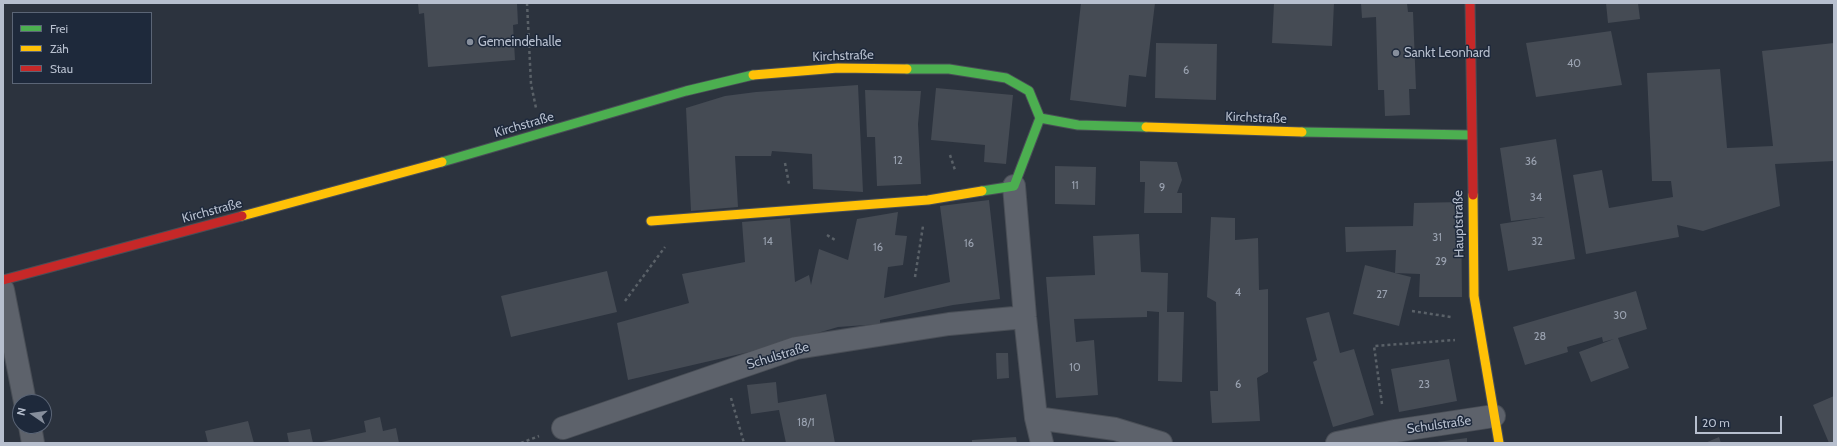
<!DOCTYPE html>
<html>
<head>
<meta charset="utf-8">
<style>
	body { margin:0 }
	#map { position:relative; width:1837px; height:446px; overflow:hidden; background:#2c333e; font-family:Cabin,sans-serif }
	canvas { display:block }
	.frame { position:absolute; inset:0; border:4px solid #b7bfce; pointer-events:none }
	.legend { position:absolute; left:12px; top:12px; width:140px; height:72px; box-sizing:border-box; background:#1e293b; border:1px solid #5b6576; margin:0; padding:5px 7px; list-style:none; font-size:12px; color:#b7bfce }
	.legend li { display:flex; align-items:center; gap:8px; height:20px }
	.legend b { width:20px; border:1px solid #5b6576 }
	.north { position:absolute; left:12px; top:394px; width:40px; height:40px; box-sizing:border-box; background:#1e293b; border:1px solid #5b6576; border-radius:50%; rotate:283deg; font-size:11px; font-weight:700; line-height:16px; text-align:center; color:#b7bfce }
	.north::after { content:''; display:block; margin:auto; width:14px; height:18px; background:#868e9c; clip-path:polygon(50% 0,100% 100%,50% 72%,0 100%) }
	.scale { position:absolute; left:1695px; top:416px; width:87px; height:18px; box-sizing:border-box; border:2px solid #b7bfce; border-top:0; padding-left:5px; font-size:12px; line-height:14px; white-space:nowrap; color:#b7bfce; -webkit-text-stroke:3px #1e293b; paint-order:stroke }
</style>
</head>
<body>
<div id="map">
<canvas width="1837" height="446"></canvas>
<div class="frame"></div>
<ul class="legend">
<li><b style="height:5px;background:#4caf50"></b>Frei</li>
<li><b style="height:5px;background:#ffc107"></b>Zäh</li>
<li><b style="height:5px;background:#c62828"></b>Stau</li>
</ul>
<div class="north">N</div>
<div class="scale">20 m</div>
</div>
<script>
const c = document.querySelector('canvas').getContext('2d');
c.lineJoin = 'round';
function fillPath(path, color) { c.fillStyle = color; c.fill(path, 'evenodd'); }
const toPath = rows => new Path2D(rows.map(r => 'M' + r).join(''));
function trace(path, color, width, dash) { c.strokeStyle = color; c.lineWidth = width; c.lineCap = dash ? 'butt' : 'round'; c.setLineDash(dash || []); c.stroke(path); }
function label(font, color, halo, rows, align = 'center') {
  c.font = font + ' Cabin,sans-serif'; c.lineWidth = 3; c.setLineDash([]); c.textBaseline = 'middle'; c.strokeStyle = halo; c.fillStyle = color; for (const [text, x, y, turn = 0] of rows) {
    c.save(); c.translate(x, y); c.rotate((+turn || 0) * Math.PI / 180); c.textAlign = isNaN(turn) ? turn : align; if (halo) c.strokeText(text, 0, 0); c.fillText(text, 0, 0); c.restore();
  }
}
const building = toPath([
	[418,3,517,3,518,24,513,25,515,60,428,67,424,13,419,14],
	[1081,3,1155,3,1146,77,1129,75,1126,107,1070,100],
	[1274,3,1334,3,1332,46,1272,43],
	[1361,3,1407,3,1408,12,1413,12,1416,89,1409,89,1410,115,1385,116,1384,90,1378,90,1376,17,1362,18],
	[1606,3,1638,3,1640,19,1608,23],
	[1611,31,1622,85,1536,97,1526,43],
	[1156,43,1217,44,1216,100,1155,98],
	[1834,43,1834,161,1775,164,1780,206,1703,231,1677,225,1679,237,1586,254,1573,175,1602,170,1609,208,1673,197,1671,181,1652,181,1647,73,1720,69,1727,148,1773,146,1762,51],
	[858,85,863,192,813,189,812,154,772,151,771,156,735,156,738,207,691,211,686,108,725,96,756,92],
	[936,88,1013,95,1006,164,984,162,985,145,931,140],
	[865,90,921,91,918,124,921,184,877,186,875,137,867,137],
	[1556,139,1575,259,1508,271,1500,224,1545,217,1511,221,1500,148],
	[1140,161,1177,162,1182,180,1177,193,1182,193,1182,213,1144,213,1145,182,1140,182],
	[1055,166,1096,167,1095,205,1055,204],
	[989,200,1000,299,953,305,880,320,880,324,838,327,766,348,628,380,617,323,689,303,682,274,745,262,742,222,790,218,795,282,809,275,811,285,819,249,848,260,857,219,898,212,895,235,907,236,903,265,888,267,884,298,950,282,940,206],
	[1461,202,1462,297,1419,297,1420,274,1395,273,1411,277,1399,326,1353,314,1365,265,1395,273,1396,250,1346,252,1345,227,1413,226,1414,203],
	[1211,217,1235,218,1235,240,1258,238,1259,290,1268,289,1268,372,1257,378,1260,421,1212,423,1210,391,1218,391,1216,302,1207,297],
	[1139,234,1141,272,1168,273,1167,312,1184,312,1182,382,1158,381,1159,312,1147,311,1147,317,1074,319,1076,342,1094,340,1098,395,1056,398,1046,277,1095,275,1093,236],
	[607,271,617,312,511,337,501,296],
	[1636,291,1647,329,1618,338,1629,368,1591,382,1579,352,1614,339,1603,342,1602,337,1567,347,1568,352,1525,365,1513,327],
	[1329,312,1340,353,1354,349,1374,415,1333,427,1313,362,1317,360,1306,318],
	[996,353,1008,353,1009,378,997,379],
	[1449,359,1457,401,1399,412,1391,369],
	[776,382,778,403,826,394,835,443,786,443,779,410,751,414,747,385],
	[1834,396,1834,443,1829,443,1813,405],
	[380,417,383,431,396,428,399,443,317,443,366,432,364,421],
	[248,421,254,443,208,443,205,431],
	[310,429,313,443,289,443,287,433],
	[1016,437,1017,443,972,443,972,440],
	[1719,437,1721,443,1705,443],
	[1467,438,1467,443,1437,443,1437,442]
]);
const path = toPath([
	[527,3,531,84,536,108],
	[950,155,955,170],
	[785,163,789,184],
	[827,235,835,240],
	[915,277,923,226],
	[625,301,665,247],
	[1412,311,1451,317],
	[731,398,744,443],
	[1382,404,1374,346,1455,340],
	[521,443,539,436]
]);
const street = toPath([
	[1014,186,1025,317,1036,418,1042,443],
	[3,290,25,402],
	[1036,418,1115,429,1161,443],
	[30,426,33,443],
	[563,428,796,348,949,324,1025,317],
	[1337,443,1395,431,1494,416]
]);
const fast = toPath([
	[907,69,949,69,1006,78,1029,91,1040,118],
	[1302,132,1471,135],
	[442,162,686,91,753,75],
	[982,191,1014,186,1040,118,1078,125,1146,127]
]);
const slow = toPath([
	[753,75,838,68,907,69],
	[1146,127,1302,132],
	[1473,195,1474,296,1499,443],
	[242,216,442,162],
	[651,221,928,200,982,191]
]);
const jam = toPath([
	[1470,3,1473,195],
	[3,280,242,216]
]);
const markers = [
	[470,42,4,"#868e9c"],
	[1396,53,4,"#868e9c"]
];
const numberNames = [
	["40",1574,64],
	["6",1186,71],
	["12",898,161],
	["36",1531,162],
	["11",1075,186],
	["9",1162,188],
	["34",1536,198],
	["31",1437,238],
	["14",768,242],
	["32",1537,242],
	["16",969,244],
	["16",878,248],
	["29",1441,262],
	["4",1238,293],
	["27",1382,295],
	["30",1620,316],
	["28",1540,337],
	["10",1075,368],
	["6",1238,385],
	["23",1424,385],
	["18/1",806,423]
];
const poiNames = [
	["Gemeindehalle",478,42],
	["Sankt Leonhard",1404,53]
];
const streetNames = [
	["Kirchstraße",843,56,-2],
	["Kirchstraße",1256,118,2],
	["Kirchstraße",524,125,-16],
	["Kirchstraße",212,211,-15],
	["Hauptstraße",1459,224,-91],
	["Schulstraße",778,356,-17],
	["Schulstraße",1439,425,-8]
];
fillPath(building, '#454b54');
trace(street, '#494e56', 24);
trace(fast, '#494e56', 11);
trace(slow, '#494e56', 11);
trace(jam, '#494e56', 11);
trace(path, '#5a6168', 2.5, [3, 3]);
trace(street, '#5d626b', 22);
trace(fast, '#4caf50', 9);
trace(slow, '#ffc107', 9);
trace(jam, '#c62828', 9);
for (const [x, y, r, color] of markers) { const dot = new Path2D(); dot.arc(x, y, r, 0, 2 * Math.PI); c.fillStyle = color; c.fill(dot); trace(dot, '#1e293b', 1.5); }
label('11px', '#9aa2b0', null, numberNames);
label('13px', '#b7bfce', '#1e293b', poiNames, 'left');
label('13px', '#b7bfce', '#1e293b', streetNames);
</script>
</body>
</html>
